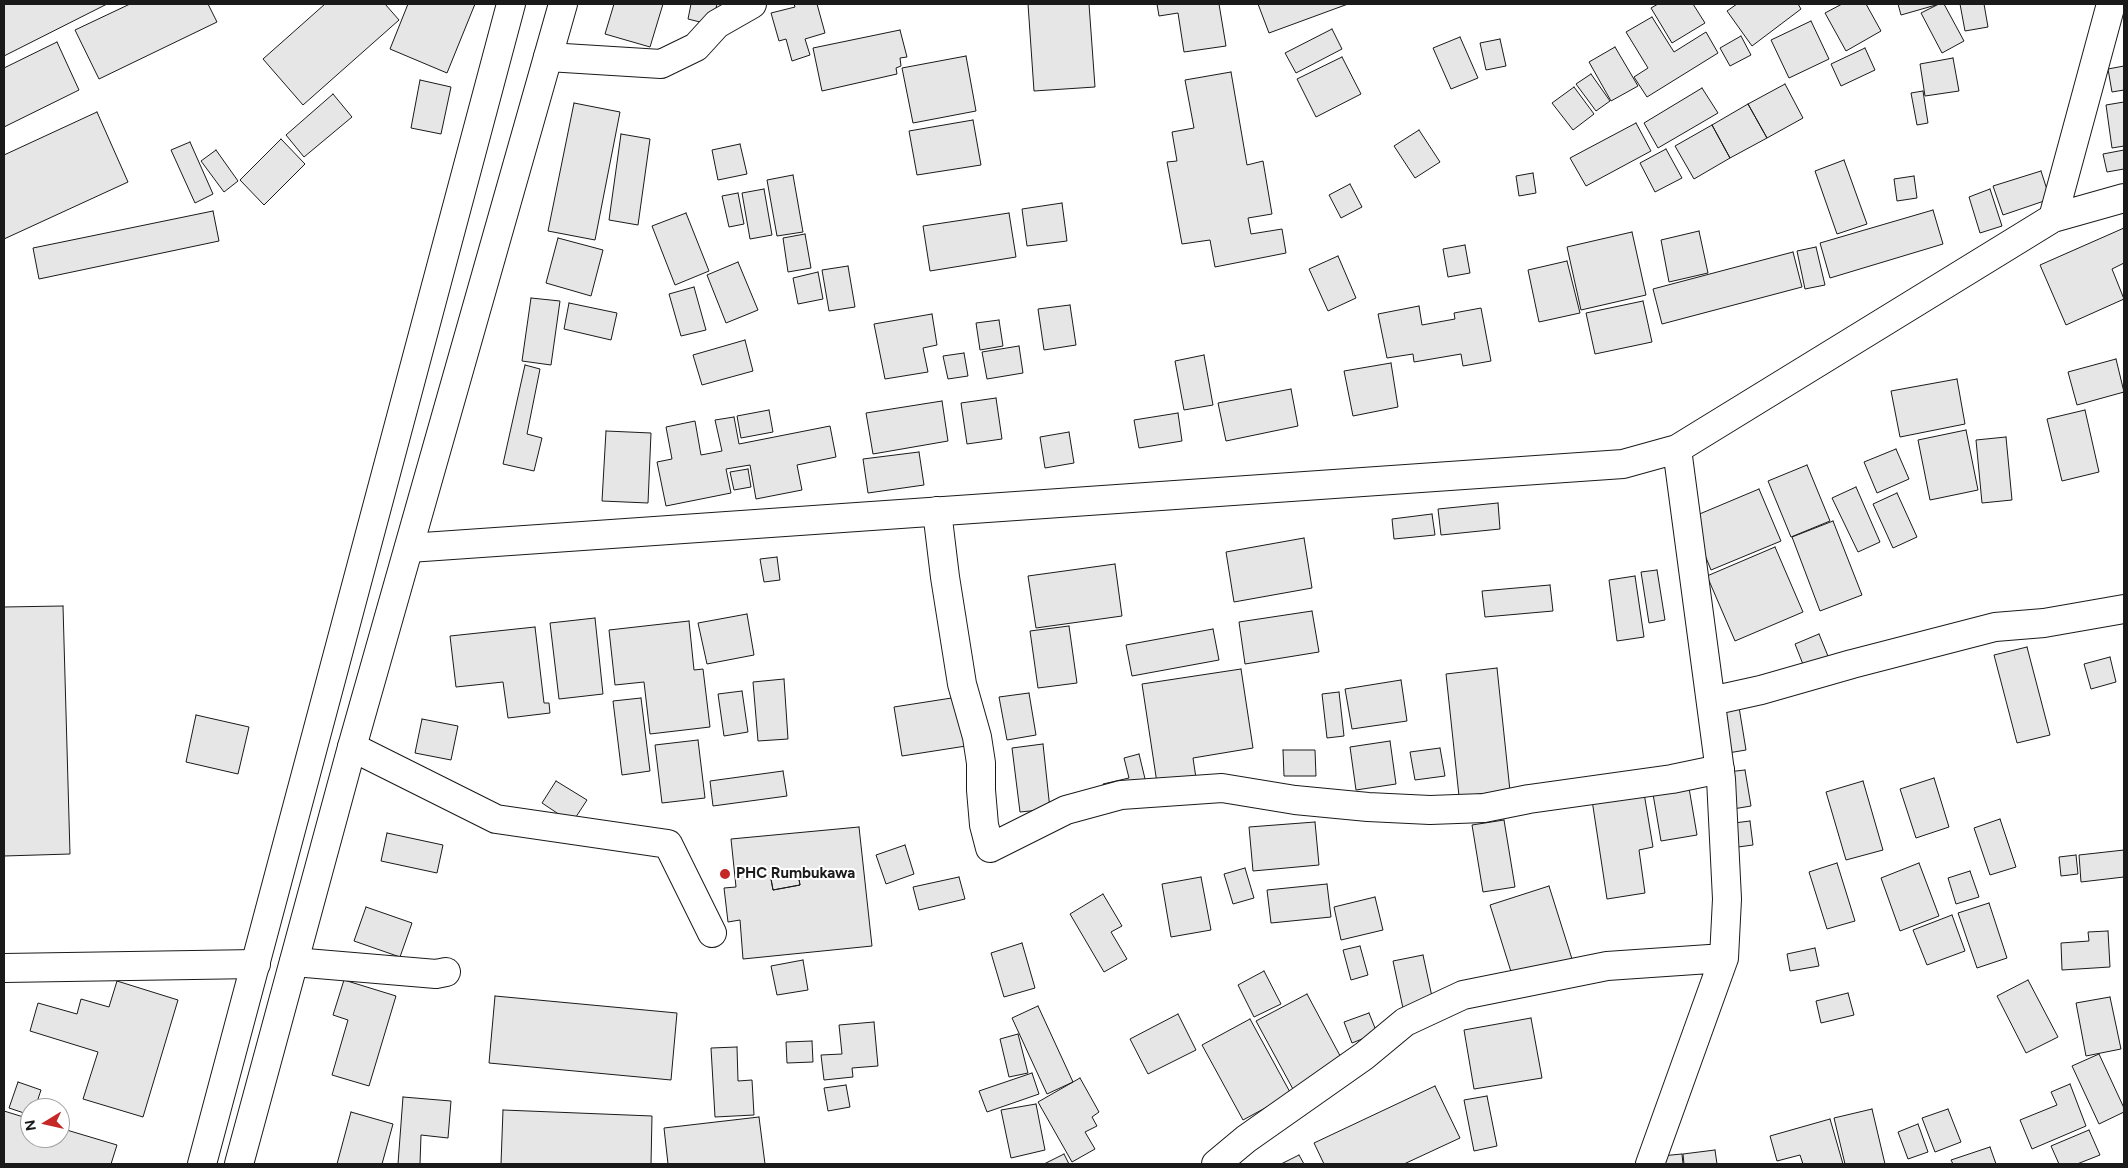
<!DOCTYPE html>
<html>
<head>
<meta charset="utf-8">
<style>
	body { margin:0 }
	#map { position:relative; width:2128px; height:1168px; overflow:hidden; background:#fff; font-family:Figtree,sans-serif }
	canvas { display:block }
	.frame { position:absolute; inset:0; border:5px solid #1a1a1a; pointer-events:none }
	.north { position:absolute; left:20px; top:1098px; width:50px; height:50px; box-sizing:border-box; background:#fff; border:1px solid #a3a3a3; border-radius:50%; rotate:261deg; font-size:14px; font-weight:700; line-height:20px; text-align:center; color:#1a1a1a }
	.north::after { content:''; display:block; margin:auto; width:18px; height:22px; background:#c62828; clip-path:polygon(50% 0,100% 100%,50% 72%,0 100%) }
</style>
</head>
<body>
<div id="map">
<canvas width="2128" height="1168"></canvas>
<div class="frame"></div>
<div class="north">N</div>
</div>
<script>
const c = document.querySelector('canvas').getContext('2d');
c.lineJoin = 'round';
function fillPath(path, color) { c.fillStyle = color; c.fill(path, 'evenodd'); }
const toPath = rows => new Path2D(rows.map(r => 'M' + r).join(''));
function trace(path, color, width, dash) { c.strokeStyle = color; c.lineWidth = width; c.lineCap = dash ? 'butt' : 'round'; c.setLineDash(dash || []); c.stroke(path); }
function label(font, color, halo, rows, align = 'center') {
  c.font = font + ' Figtree,sans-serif'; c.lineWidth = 4; c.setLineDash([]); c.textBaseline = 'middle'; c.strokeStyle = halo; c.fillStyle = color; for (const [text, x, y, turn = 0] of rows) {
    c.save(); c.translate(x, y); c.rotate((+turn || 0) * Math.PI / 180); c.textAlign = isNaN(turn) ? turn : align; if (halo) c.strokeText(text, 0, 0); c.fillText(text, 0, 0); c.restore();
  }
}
const building = toPath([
	[4,4,107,4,4,56,4,4],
	[130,4,208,4,217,22,99,79,75,30,130,4],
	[325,4,385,4,399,20,303,105,263,59,325,4],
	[408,4,475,4,447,73,390,49,408,4],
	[614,4,663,4,650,47,605,34,614,4],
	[691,4,717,4,712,25,688,19,691,4],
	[794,4,817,4,825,33,805,39,810,55,792,61,786,39,779,41,771,13,795,7,794,4],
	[1028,4,1089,4,1095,87,1034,91,1028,4],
	[1157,4,1219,4,1226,46,1184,52,1178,13,1159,16,1157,4],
	[1258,4,1348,4,1269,33,1258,4],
	[1658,4,1693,4,1705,23,1672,43,1651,8,1658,4],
	[1737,4,1798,4,1801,9,1752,46,1727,11,1737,4],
	[1842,4,1866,4,1881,31,1846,51,1825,13,1842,4],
	[1898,4,1936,4,1936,5,1901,15,1898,4],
	[1939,4,1944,4,1964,41,1942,53,1921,13,1939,4],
	[1960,4,1984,4,1988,27,1965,31,1960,4],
	[1652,17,1674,52,1706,32,1718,53,1647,97,1634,77,1648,68,1626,32,1652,17],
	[1811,21,1829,59,1789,78,1771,40,1811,21],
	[1332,29,1342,49,1296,73,1285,53,1332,29],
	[900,30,907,57,900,58,901,66,896,68,897,74,822,91,813,48,900,30],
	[1741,36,1751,55,1730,66,1720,48,1741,36],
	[1460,37,1478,78,1451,89,1433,48,1460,37],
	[1500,39,1506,66,1486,70,1480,43,1500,39],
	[57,42,79,90,4,127,4,68,57,42],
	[1615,47,1638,86,1611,101,1589,62,1615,47],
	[1865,48,1875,70,1841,86,1831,64,1865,48],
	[966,56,976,111,913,123,902,68,966,56],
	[1342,57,1361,94,1316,117,1297,79,1342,57],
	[1953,58,1959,91,1925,96,1920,64,1953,58],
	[2124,66,2124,90,2112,92,2108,69,2124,66],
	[1231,72,1247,165,1263,161,1272,214,1248,218,1251,234,1282,229,1286,253,1215,267,1210,240,1182,244,1167,162,1177,161,1172,132,1194,128,1185,80,1231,72],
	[1591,74,1610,101,1596,111,1576,84,1591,74],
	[420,80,451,87,441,134,411,128,420,80],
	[1785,84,1803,118,1767,138,1748,104,1785,84],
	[1574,87,1594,114,1573,130,1552,103,1574,87],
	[1702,88,1718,113,1658,148,1644,123,1702,88],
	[1923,91,1928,123,1917,125,1911,93,1923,91],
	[333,94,352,117,304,157,286,135,333,94],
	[2124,102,2124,146,2112,148,2106,105,2124,102],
	[574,103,620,112,595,240,548,231,574,103],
	[1748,104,1767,138,1730,158,1712,125,1748,104],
	[97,112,128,182,4,239,4,155,97,112],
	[973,120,981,165,917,175,909,131,973,120],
	[1636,123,1651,151,1586,186,1570,158,1636,123],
	[1712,125,1730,158,1694,179,1675,146,1712,125],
	[1419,130,1440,162,1415,178,1394,146,1419,130],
	[621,134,650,139,638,225,609,220,621,134],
	[281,139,305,164,264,205,240,180,281,139],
	[190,142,213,194,195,203,171,150,190,142],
	[740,144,747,174,718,180,712,150,740,144],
	[1666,149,1682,178,1655,192,1640,163,1666,149],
	[216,150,238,181,224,192,201,161,216,150],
	[2124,150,2124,169,2107,172,2103,154,2124,150],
	[1844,160,1867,224,1837,234,1815,171,1844,160],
	[2041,171,2050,199,2003,215,1993,186,2041,171],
	[1533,173,1536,193,1519,196,1516,176,1533,173],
	[793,175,803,232,777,236,767,180,793,175],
	[1914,176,1917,198,1897,201,1894,179,1914,176],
	[1350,184,1362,207,1341,218,1329,195,1350,184],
	[764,189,772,235,750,239,742,193,764,189],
	[1990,189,2002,226,1980,233,1969,197,1990,189],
	[738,193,744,224,729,227,722,196,738,193],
	[1062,203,1067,241,1027,246,1022,209,1062,203],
	[1933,210,1943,244,1830,278,1820,243,1933,210],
	[213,211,219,241,39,279,33,248,213,211],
	[686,213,709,271,675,285,652,226,686,213],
	[1009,213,1016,257,930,271,923,226,1009,213],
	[2124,228,2124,263,2112,269,2124,299,2066,325,2040,265,2124,228],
	[1699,231,1708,273,1669,282,1661,240,1699,231],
	[1632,232,1646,295,1581,310,1567,247,1632,232],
	[805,234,811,268,788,272,783,238,805,234],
	[558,238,603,250,591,296,546,283,558,238],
	[1465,245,1470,273,1448,277,1443,249,1465,245],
	[1816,247,1825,285,1805,289,1797,251,1816,247],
	[1793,252,1802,287,1662,324,1653,289,1793,252],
	[1338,256,1356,298,1328,311,1309,269,1338,256],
	[1567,261,1580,313,1539,322,1528,270,1567,261],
	[738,262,758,310,726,323,707,275,738,262],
	[848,266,855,307,829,311,822,270,848,266],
	[818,272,823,299,798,304,793,278,818,272],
	[694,287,706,330,681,336,669,294,694,287],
	[531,298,560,301,551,365,522,361,531,298],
	[1643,301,1652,342,1595,354,1586,313,1643,301],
	[569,303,617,313,611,340,564,329,569,303],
	[1070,305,1076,345,1044,350,1038,309,1070,305],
	[1419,306,1422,325,1455,319,1454,313,1481,308,1491,361,1463,366,1461,354,1414,362,1413,354,1387,358,1378,314,1419,306],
	[932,314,937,345,923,348,928,372,885,379,874,324,932,314],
	[999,320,1003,346,980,350,976,323,999,320],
	[745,340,753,371,702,385,693,355,745,340],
	[1019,346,1023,373,987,379,982,352,1019,346],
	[964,353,968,376,948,379,943,356,964,353],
	[1204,355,1213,405,1184,410,1175,361,1204,355],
	[2116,359,2124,392,2077,405,2068,372,2116,359],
	[1391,363,1398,407,1353,416,1344,371,1391,363],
	[525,365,540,369,527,434,542,438,534,471,503,464,525,365],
	[1957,379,1965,424,1900,437,1891,391,1957,379],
	[1291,389,1298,426,1226,441,1218,403,1291,389],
	[996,398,1002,439,967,444,961,403,996,398],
	[942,401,948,441,873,454,866,413,942,401],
	[769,410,773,432,741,438,737,416,769,410],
	[2085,410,2099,472,2062,481,2047,419,2085,410],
	[1178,413,1182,441,1139,448,1134,420,1178,413],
	[734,417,739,444,830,426,836,457,797,465,802,490,756,499,750,465,726,469,731,493,666,506,657,462,672,459,666,427,695,421,701,455,722,451,715,420,734,417],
	[1966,430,1978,490,1930,500,1918,440,1966,430],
	[606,431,651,433,648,503,602,501,606,431],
	[1069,432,1074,463,1045,468,1040,437,1069,432],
	[2006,437,2012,500,1982,503,1976,440,2006,437],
	[1896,449,1909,479,1877,493,1864,462,1896,449],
	[919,452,924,485,868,493,863,459,919,452],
	[1807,465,1830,521,1791,537,1768,481,1807,465],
	[748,469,751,487,734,490,730,472,748,469],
	[1856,487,1880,542,1858,552,1832,498,1856,487],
	[1759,489,1781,541,1711,570,1690,518,1759,489],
	[1897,493,1917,537,1893,548,1873,504,1897,493],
	[1498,503,1500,529,1441,535,1438,509,1498,503],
	[1432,514,1435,535,1394,539,1392,519,1432,514],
	[1833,521,1862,595,1820,611,1792,537,1833,521],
	[1304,538,1312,588,1234,602,1226,552,1304,538],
	[1775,547,1803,612,1735,641,1707,576,1775,547],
	[777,557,780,580,764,582,760,559,777,557],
	[1115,564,1122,616,1036,628,1028,576,1115,564],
	[1657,570,1665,620,1649,623,1641,572,1657,570],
	[1635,576,1644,637,1617,641,1609,580,1635,576],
	[1550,585,1553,611,1485,617,1482,591,1550,585],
	[63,606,70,854,4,856,4,607,63,606],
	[1312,611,1319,652,1245,664,1239,622,1312,611],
	[747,614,754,655,707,664,698,623,747,614],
	[595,618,603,694,559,699,550,623,595,618],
	[689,621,694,670,703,669,710,727,650,734,644,682,615,685,609,630,689,621],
	[1069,626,1077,683,1038,688,1030,631,1069,626],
	[535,627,544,703,549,703,550,713,508,718,503,682,456,687,450,636,535,627],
	[1213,629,1219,660,1132,676,1126,645,1213,629],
	[1819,634,1830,661,1806,672,1795,644,1819,634],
	[2027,647,2050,735,2017,743,1994,655,2027,647],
	[2110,657,2116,682,2091,689,2084,664,2110,657],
	[1497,668,1510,791,1459,796,1446,674,1497,668],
	[1241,669,1253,748,1193,758,1196,778,1157,783,1142,684,1241,669],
	[784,679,788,739,758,741,753,682,784,679],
	[1401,680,1407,721,1352,729,1345,689,1401,680],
	[742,691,748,732,724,736,718,694,742,691],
	[1339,692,1344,736,1327,738,1322,694,1339,692],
	[1029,693,1036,735,1007,740,999,697,1029,693],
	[958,697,966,746,902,756,894,707,958,697],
	[641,698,650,771,622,775,613,701,641,698],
	[1739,707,1746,750,1728,753,1721,710,1739,707],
	[196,715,249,727,238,774,186,762,196,715],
	[422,719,458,726,451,760,415,753,422,719],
	[698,740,705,798,662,803,655,745,698,740],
	[1390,741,1396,784,1356,790,1350,747,1390,741],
	[1043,744,1050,809,1020,812,1012,748,1043,744],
	[1440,748,1445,776,1415,780,1410,752,1440,748],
	[1283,750,1315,750,1316,776,1284,776,1283,750],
	[1139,754,1147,787,1106,797,1103,784,1129,778,1124,758,1139,754],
	[1745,770,1751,806,1733,809,1727,772,1745,770],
	[783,771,787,796,713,806,710,781,783,771],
	[1934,778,1949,827,1916,838,1900,789,1934,778],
	[556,781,587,800,572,823,542,803,556,781],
	[1863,781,1883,850,1846,860,1826,792,1863,781],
	[1689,788,1697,835,1661,841,1653,794,1689,788],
	[1644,793,1653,847,1639,850,1645,893,1607,899,1592,800,1644,793],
	[2000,819,2016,867,1990,875,1974,828,2000,819],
	[1504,820,1515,887,1483,892,1472,825,1504,820],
	[1750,821,1753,845,1738,847,1734,823,1750,821],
	[1315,822,1319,865,1253,871,1249,827,1315,822],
	[859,827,872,946,743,959,740,920,728,922,724,888,736,887,731,839,859,827],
	[798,874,800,885,773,890,771,879,798,874],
	[387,833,443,845,437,873,381,861,387,833],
	[905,845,914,874,886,884,876,855,905,845],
	[2124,850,2124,877,2081,882,2079,855,2124,850],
	[2076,855,2078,874,2061,876,2059,857,2076,855],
	[1837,863,1855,921,1827,929,1809,872,1837,863],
	[1919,863,1939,916,1900,931,1881,878,1919,863],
	[1245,868,1254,898,1233,904,1224,874,1245,868],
	[1970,871,1979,897,1956,904,1948,878,1970,871],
	[798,874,800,885,773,890,771,879,798,874],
	[959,877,965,899,919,910,913,887,959,877],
	[1201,877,1211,930,1171,937,1162,884,1201,877],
	[1327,884,1331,917,1271,923,1267,890,1327,884],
	[1549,886,1572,959,1513,978,1490,905,1549,886],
	[1103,894,1122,926,1111,932,1127,959,1104,972,1070,914,1103,894],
	[1375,897,1383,930,1341,940,1334,907,1375,897],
	[1989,903,2007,958,1977,968,1958,913,1989,903],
	[366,907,412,923,400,957,354,941,366,907],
	[1952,915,1965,951,1927,965,1913,930,1952,915],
	[2108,931,2110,967,2062,970,2061,943,2089,941,2088,932,2108,931],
	[1022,943,1035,988,1004,997,991,953,1022,943],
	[1360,946,1368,975,1351,980,1343,950,1360,946],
	[1815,948,1819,966,1790,971,1787,954,1815,948],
	[1423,955,1434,1006,1404,1013,1393,961,1423,955],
	[803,960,808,990,777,995,771,966,803,960],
	[1264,971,1281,1004,1254,1017,1238,985,1264,971],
	[344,980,396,996,369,1086,332,1075,348,1020,333,1015,344,980],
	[2028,980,2058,1037,2026,1053,1997,996,2028,980],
	[117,981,178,1000,143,1117,83,1099,98,1052,30,1031,38,1003,77,1014,81,999,109,1007,117,981],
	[1848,993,1854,1015,1821,1023,1816,1001,1848,993],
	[1307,994,1345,1065,1294,1091,1256,1021,1307,994],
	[495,996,677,1013,671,1080,489,1063,495,996],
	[2110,997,2121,1049,2086,1056,2076,1003,2110,997],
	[1038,1006,1073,1082,1047,1094,1012,1018,1038,1006],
	[1369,1013,1377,1033,1352,1043,1344,1022,1369,1013],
	[1178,1014,1196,1050,1148,1074,1130,1039,1178,1014],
	[1531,1018,1542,1078,1474,1089,1464,1030,1531,1018],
	[1250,1019,1291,1094,1243,1120,1202,1045,1250,1019],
	[874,1022,878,1066,852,1068,853,1077,824,1080,821,1055,842,1054,839,1025,874,1022],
	[1018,1034,1028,1073,1009,1077,1000,1039,1018,1034],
	[812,1041,813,1062,787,1063,786,1042,812,1041],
	[737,1047,738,1081,752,1080,754,1115,715,1117,711,1048,737,1047],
	[2099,1054,2124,1108,2124,1112,2099,1124,2072,1066,2099,1054],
	[1032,1073,1039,1094,987,1112,979,1091,1032,1073],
	[1080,1078,1099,1112,1092,1117,1097,1126,1085,1132,1095,1149,1072,1162,1038,1102,1080,1078],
	[18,1082,41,1090,35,1108,30,1108,30,1115,9,1108,18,1082],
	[2070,1084,2086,1126,2032,1149,2020,1120,2057,1105,2051,1092,2070,1084],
	[846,1085,850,1107,828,1111,824,1088,846,1085],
	[1435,1086,1460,1138,1404,1164,1324,1164,1314,1143,1435,1086],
	[1487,1096,1497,1146,1474,1151,1464,1100,1487,1096],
	[403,1097,451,1101,448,1138,421,1135,420,1164,398,1164,403,1097],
	[1036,1104,1045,1150,1011,1158,1001,1110,1036,1104],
	[1872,1109,1885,1164,1845,1164,1834,1118,1872,1109],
	[1948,1109,1961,1142,1935,1152,1922,1118,1948,1109],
	[503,1110,652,1116,651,1164,501,1164,503,1110],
	[4,1111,30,1119,30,1138,60,1138,60,1128,117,1145,111,1164,4,1164,4,1111],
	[351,1112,393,1124,382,1164,337,1164,351,1112],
	[759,1117,765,1164,668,1164,664,1128,759,1117],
	[1830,1119,1843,1164,1803,1164,1800,1155,1777,1161,1770,1136,1830,1119],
	[1918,1124,1928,1152,1908,1159,1898,1132,1918,1124],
	[2089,1130,2100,1155,2077,1164,2059,1164,2051,1146,2089,1130],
	[1990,1147,1996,1164,1953,1164,1951,1160,1990,1147],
	[1715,1150,1717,1164,1684,1164,1683,1154,1715,1150],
	[1064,1154,1069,1164,1044,1164,1064,1154],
	[1682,1154,1683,1164,1660,1164,1661,1156,1682,1154],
	[1299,1155,1304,1164,1281,1164,1299,1155]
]);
const minor = toPath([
	[548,57,661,64,696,47,717,24,752,4],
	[2053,218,2111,4],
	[937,511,945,577,962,684,977,737,981,763,981,790,984,825,990,848,1066,810,1121,795,1222,788,1295,800,1368,807,1430,810,1484,808,1529,799,1672,779,1720,769],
	[409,548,1623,464,1677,449,2053,218,2124,198],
	[1711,701,1761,690,1852,664,1995,627,2044,623,2124,609],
	[352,747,496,819,668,844,712,933],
	[294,962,436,974,446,972],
	[4,968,256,964],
	[1216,1164,1246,1139,1364,1056,1405,1022,1463,995,1607,966,1724,958],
	[1650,1164,1724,958,1727,899,1721,779,1677,449]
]);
const secondary = toPath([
	[202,1164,511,4],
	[239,1164,352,747,563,4]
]);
const markers = [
	[725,874,6,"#c62828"]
];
const poiNames = [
	["PHC Rumbukawa",736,874]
];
fillPath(building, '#e6e6e6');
trace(building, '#1a1a1a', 1);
trace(minor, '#1a1a1a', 30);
trace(secondary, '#1a1a1a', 30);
trace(minor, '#fff', 28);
trace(secondary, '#fff', 28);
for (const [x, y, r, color] of markers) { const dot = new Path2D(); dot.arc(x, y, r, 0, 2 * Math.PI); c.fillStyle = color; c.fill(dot); trace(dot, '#fff', 2); }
label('bold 15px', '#1a1a1a', '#fff', poiNames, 'left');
</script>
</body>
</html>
